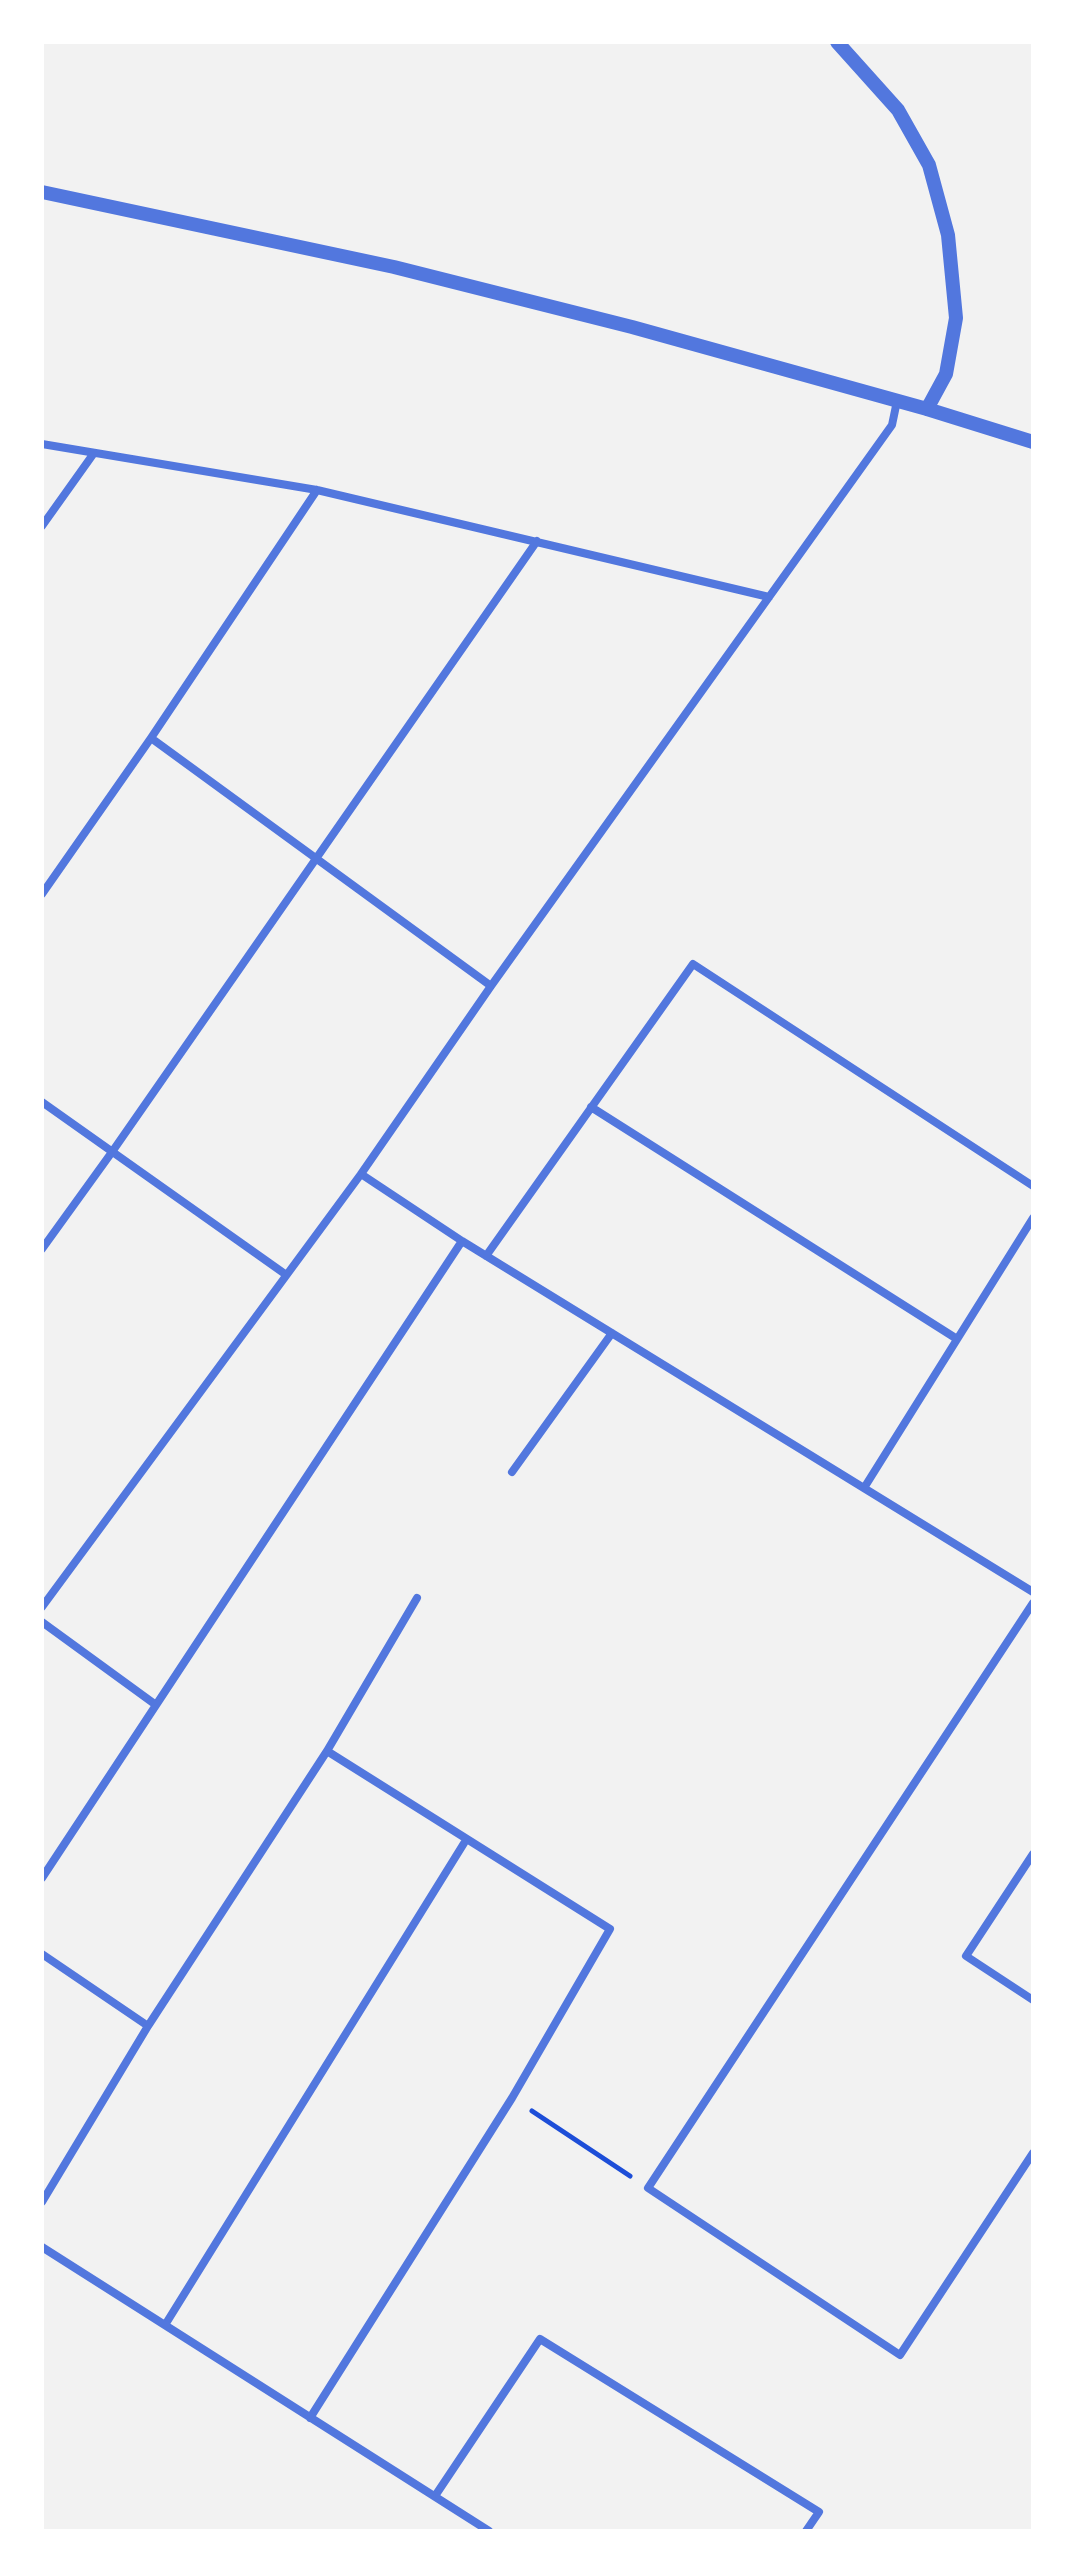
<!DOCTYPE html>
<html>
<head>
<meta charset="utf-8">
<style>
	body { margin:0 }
	#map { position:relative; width:1075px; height:2573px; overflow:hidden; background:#f2f2f2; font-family:Commissioner,sans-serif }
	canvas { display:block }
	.frame { position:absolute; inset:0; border:44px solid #fff; pointer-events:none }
</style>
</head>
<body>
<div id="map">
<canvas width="1075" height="2573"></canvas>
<div class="frame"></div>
</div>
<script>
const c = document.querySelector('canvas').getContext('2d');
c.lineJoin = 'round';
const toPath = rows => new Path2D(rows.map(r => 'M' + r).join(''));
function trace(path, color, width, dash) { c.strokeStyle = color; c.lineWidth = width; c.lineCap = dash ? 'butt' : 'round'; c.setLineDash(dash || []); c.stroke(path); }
const path = toPath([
	[532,2111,630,2176]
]);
const minor = toPath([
	[42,444,317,490,769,597],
	[42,526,94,453],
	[151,738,491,986],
	[42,894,151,738,317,490],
	[42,1102,285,1274],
	[591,1107,957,1339],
	[361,1174,462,1241,1033,1592],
	[42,1249,112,1152,537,541],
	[486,1256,693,964,1033,1186],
	[512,1472,612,1333],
	[864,1488,1033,1218],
	[1033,1603,648,2188,900,2355,1033,2153],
	[42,1607,361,1174,491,986,892,425,897,401],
	[42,1622,156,1705],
	[1033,1854,966,1956,1033,2000],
	[42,1878,462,1241],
	[42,1954,148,2026],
	[42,2202,148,2026,327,1751,417,1598],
	[42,2247,489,2531],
	[165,2325,466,1840],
	[310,2418,512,2098,610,1929,327,1751],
	[435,2496,540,2339,819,2512,806,2531]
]);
const tertiary = toPath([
	[837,42,898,110,929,165,948,235,956,318,946,374,927,409],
	[42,192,394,267,632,327,927,409,1033,442]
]);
trace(path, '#1d4ed8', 5);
trace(minor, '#5277de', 8);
trace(tertiary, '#5277de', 14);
</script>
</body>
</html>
